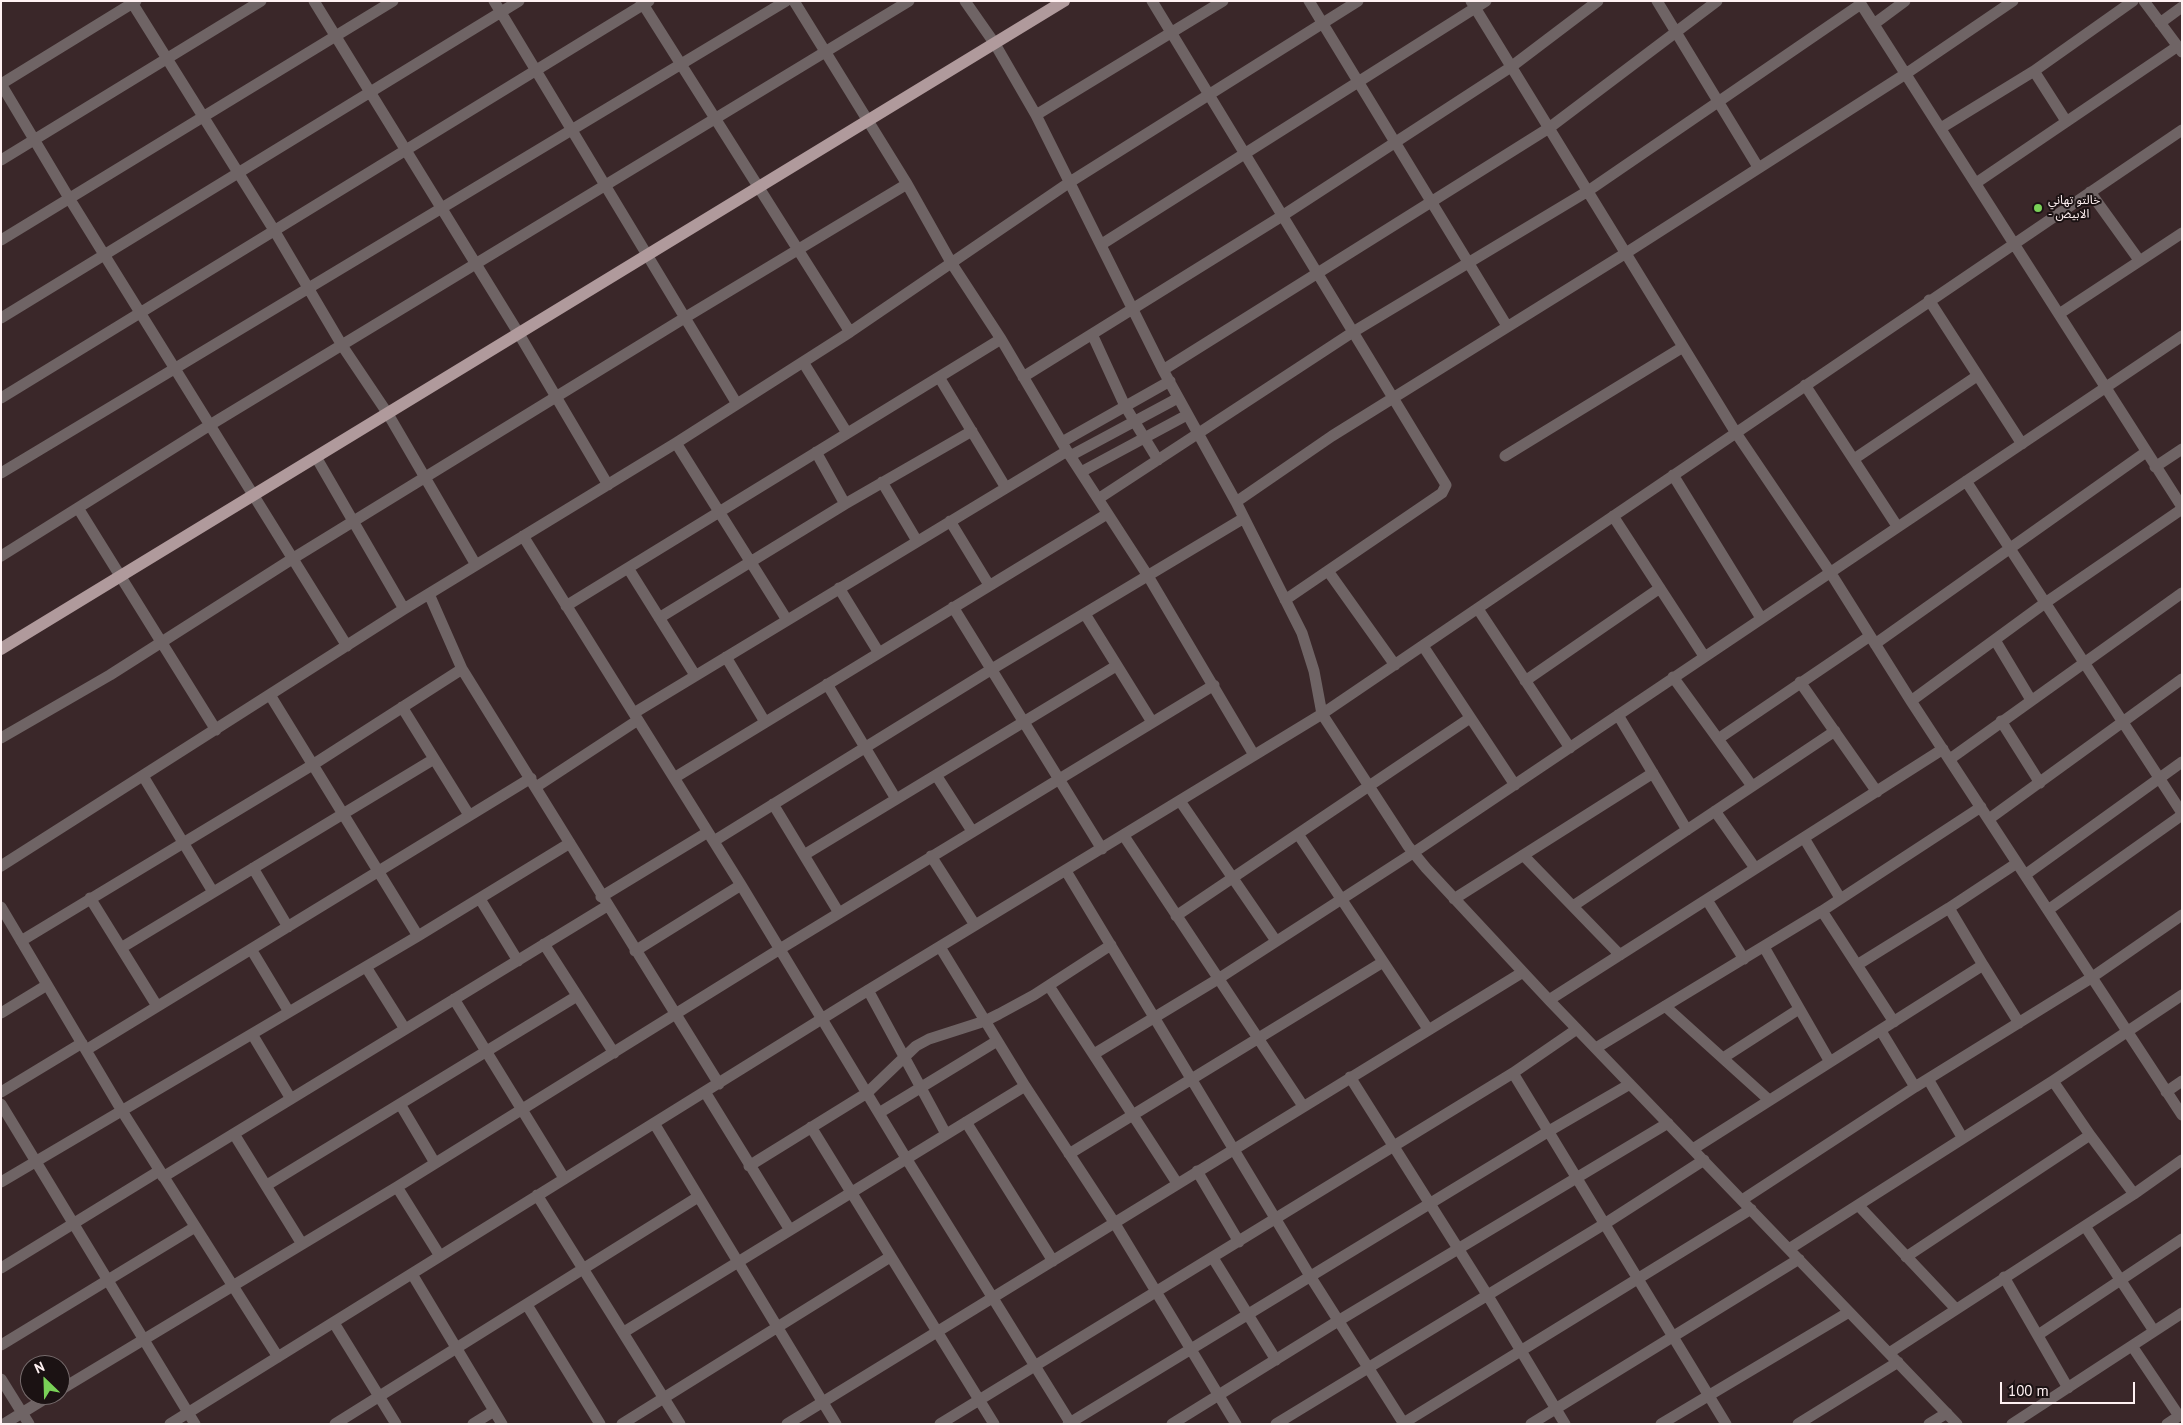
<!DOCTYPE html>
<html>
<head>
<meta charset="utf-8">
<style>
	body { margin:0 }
	#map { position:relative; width:2183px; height:1425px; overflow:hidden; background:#3a2729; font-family:"PT Sans",sans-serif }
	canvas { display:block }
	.frame { position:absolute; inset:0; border:2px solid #fff1f2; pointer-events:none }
	.north { position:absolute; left:20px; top:1355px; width:50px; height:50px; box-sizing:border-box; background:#1b1213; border:1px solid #766b6c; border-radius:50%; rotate:336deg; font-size:14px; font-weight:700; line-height:20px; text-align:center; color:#fff1f2 }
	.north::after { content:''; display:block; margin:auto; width:18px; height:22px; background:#79d157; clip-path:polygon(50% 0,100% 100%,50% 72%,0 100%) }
	.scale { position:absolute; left:2000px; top:1382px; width:135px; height:22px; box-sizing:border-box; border:2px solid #fff1f2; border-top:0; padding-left:6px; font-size:15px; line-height:18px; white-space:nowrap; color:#fff1f2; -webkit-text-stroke:4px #1b1213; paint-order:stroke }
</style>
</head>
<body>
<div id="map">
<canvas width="2183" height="1425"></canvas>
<div class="frame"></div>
<div class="north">N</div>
<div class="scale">100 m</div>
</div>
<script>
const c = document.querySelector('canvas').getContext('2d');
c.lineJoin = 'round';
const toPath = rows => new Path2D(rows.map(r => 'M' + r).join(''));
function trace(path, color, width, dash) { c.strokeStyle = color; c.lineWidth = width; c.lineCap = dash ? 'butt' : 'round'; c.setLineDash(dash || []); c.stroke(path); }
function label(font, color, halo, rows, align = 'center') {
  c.font = font + ' "PT Sans","Noto Sans Arabic",sans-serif'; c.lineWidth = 4; c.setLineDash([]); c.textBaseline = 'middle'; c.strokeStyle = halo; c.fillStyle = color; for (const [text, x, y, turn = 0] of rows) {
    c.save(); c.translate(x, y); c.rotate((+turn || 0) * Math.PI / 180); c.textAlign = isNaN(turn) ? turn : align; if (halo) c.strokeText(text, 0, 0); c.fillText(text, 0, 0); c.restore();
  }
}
const minor = toPath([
	[131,1,274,230,343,347,388,414,476,565],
	[314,1,519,334,608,485],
	[494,1,737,404],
	[641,1,850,332],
	[794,1,907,184,952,264,1001,339,1067,451,1148,576,1254,755],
	[1152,1,1446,485,1442,493,1285,600],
	[1309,1,1507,326],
	[1471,1,1736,433,1830,572,1911,701,2182,1115],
	[1657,1,1758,167],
	[1859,1,2182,507],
	[2144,1,2182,52],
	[2160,23,2182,7],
	[1874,24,1905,1],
	[2034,71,2066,121],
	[1,84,69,198,347,646],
	[1,84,136,1],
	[1036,115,1223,1],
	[1941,128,2034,71,2133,1],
	[1,160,261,1],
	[1976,183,2178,46],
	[2090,192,2139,260],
	[1,240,393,1],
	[1102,244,1486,1],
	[1929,300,2022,444],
	[2059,314,2182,233],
	[1,318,519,1],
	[1092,334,1125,406,1158,460],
	[803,362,847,433],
	[1163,370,1549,128,1717,1],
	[939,377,1006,488],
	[1023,377,1282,216,1511,67,1598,1],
	[1805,385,1897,526],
	[1,398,649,1],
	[1062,442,1170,381],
	[676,443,787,620],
	[816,452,845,504],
	[1070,456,1178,398],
	[1505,456,1683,347],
	[316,457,404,609],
	[1854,459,1977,376],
	[2155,467,2182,449],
	[1081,472,1187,415],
	[1,473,786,1],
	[1673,475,1761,618],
	[1966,481,2182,813],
	[882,482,917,541],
	[1098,499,1353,332,1588,191,1861,4],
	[1236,502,1332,436,1626,253,1907,73,2013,1],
	[78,508,216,730],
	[1613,516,1704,656],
	[950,521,989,585],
	[523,536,741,885,906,1158,1071,1424],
	[1,556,210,425,909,1],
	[628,568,695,675],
	[1328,571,1395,665],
	[839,588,879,653],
	[429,594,462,669,719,1084],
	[566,606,1001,339],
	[953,607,1102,849],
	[1478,609,1570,748],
	[1085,614,1152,722],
	[659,618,845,504,972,431],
	[1995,640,2031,700],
	[1875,644,2146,452],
	[1423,646,1515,785],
	[726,657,765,722],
	[1673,677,1718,739,1870,636],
	[1525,681,1660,588],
	[1800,682,1877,792],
	[827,684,896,799],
	[270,695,418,936],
	[1911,701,2045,603,2182,509],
	[402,707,469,815],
	[634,713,1067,451],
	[1618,715,1687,830],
	[2001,721,2040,783],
	[1,738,110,675,292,559,686,317,907,184],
	[1718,739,1752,786],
	[1950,759,2182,593],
	[936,775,972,831],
	[143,776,213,892],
	[674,778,1107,514],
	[536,787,638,720],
	[1180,801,1276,941],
	[773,804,839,913],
	[1715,811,1755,868],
	[1989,819,2182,679],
	[1298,834,1428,1029],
	[1124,836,1303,1106],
	[1804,838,1840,898],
	[714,841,992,669,1244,518],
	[804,855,1116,666],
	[1523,855,1620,955],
	[931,856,975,925],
	[1,866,404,609,676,443,850,332,1070,182,1358,1],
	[253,868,288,927],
	[1066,871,1310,1276,1404,1424],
	[2025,875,2182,762],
	[601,897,708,832],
	[90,898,157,1006],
	[480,899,518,961],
	[1454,899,1653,773],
	[1707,900,1744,959],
	[1573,906,1835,731],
	[1,907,122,1111,278,1357],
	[2048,910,2182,815],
	[1822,911,1894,1022],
	[1176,916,1470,718],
	[21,941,314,764,462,669],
	[544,944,614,1053],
	[940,947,1025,1086,1114,1222,1236,1424],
	[121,948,434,759],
	[251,949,289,1012],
	[635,951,741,885],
	[1857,965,1949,908],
	[1983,965,2019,1023],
	[366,967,405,1029],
	[1049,986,1177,1183],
	[868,990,946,1134],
	[454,999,564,1178],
	[1549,1000,1943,749],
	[1665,1006,1769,1100],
	[1,1013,47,985],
	[1881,1031,1915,1087],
	[252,1034,291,1099],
	[1596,1048,1822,911,1981,807],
	[86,1050,531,778],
	[1094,1054,1218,979,1413,853,2182,336],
	[1723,1058,1799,1009],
	[1830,1062,1983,965,1949,908,2017,863],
	[1513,1073,1726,1424],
	[1350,1077,1488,1296,1565,1424],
	[1928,1079,1962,1137],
	[2053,1081,2090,1135],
	[1,1092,82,1043],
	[705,1092,790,1230],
	[2166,1092,2182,1081],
	[1,1104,195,1424],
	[400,1104,435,1163],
	[879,1113,997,1041],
	[966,1122,1053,1261],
	[654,1123,836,1424],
	[811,1127,994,1424],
	[234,1134,302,1244],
	[1693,1149,1830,1062,1764,947],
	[1069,1154,1383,962],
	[749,1166,867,1093,916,1046,929,1039,985,1021,999,1014,1034,995,1111,945],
	[1197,1171,1239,1242],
	[163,1177,607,906],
	[1,1182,418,936,570,843],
	[267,1185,577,996],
	[397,1187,440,1256],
	[537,1195,680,1424],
	[1742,1200,1915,1087,2091,978,2182,915],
	[1858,1205,1956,1309],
	[2085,1226,2154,1331],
	[1789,1249,2053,1081,2182,995],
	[1906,1257,2090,1135,2134,1194],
	[1213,1258,1276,1360],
	[1,1268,159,1171],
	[412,1274,502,1424],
	[2004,1277,2068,1388],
	[527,1305,600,1424],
	[334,1323,396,1424],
	[624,1332,1025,1086],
	[2038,1335,2182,1239],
	[1,1345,195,1227],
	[2132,1346,2179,1416],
	[1889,1353,2134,1194,2182,1160],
	[1,1379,29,1424],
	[60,1390,397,1187,780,949,1214,685],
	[4,1424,51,1395],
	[170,1424,857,997,1322,714,1314,671,1302,633,1236,502,1163,370,1036,115,995,44,965,1],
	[335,1424,698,1197],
	[473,1424,494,1411],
	[622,1424,890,1257],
	[787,1424,1523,972],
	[940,1424,1513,1073,1577,1029],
	[1068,1424,1549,1131,1630,1084],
	[1172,1424,1338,1321,1668,1123],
	[1276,1424,1606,1223,1704,1160],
	[1402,1424,1751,1209],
	[1531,1424,1799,1259],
	[1661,1424,1849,1312],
	[1798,1424,1898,1362],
	[1929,1424,1947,1413],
	[1957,1424,1549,1000,1426,868,1408,846,1322,714,2182,130],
	[2012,1424,2182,1313],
	[2167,1424,2182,1414]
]);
const major = toPath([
	[1,649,1064,1]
]);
const markers = [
	[2038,208,5,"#79d157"]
];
const poiNames = [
	["خالتو تهاني",2048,201],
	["- الابيض",2048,215]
];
trace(minor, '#6f6465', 11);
trace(major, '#b09a9c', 12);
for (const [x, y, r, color] of markers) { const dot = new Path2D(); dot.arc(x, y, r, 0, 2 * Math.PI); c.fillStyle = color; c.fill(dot); trace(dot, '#1b1213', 2); }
label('12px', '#fff1f2', '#1b1213', poiNames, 'left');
</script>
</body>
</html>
